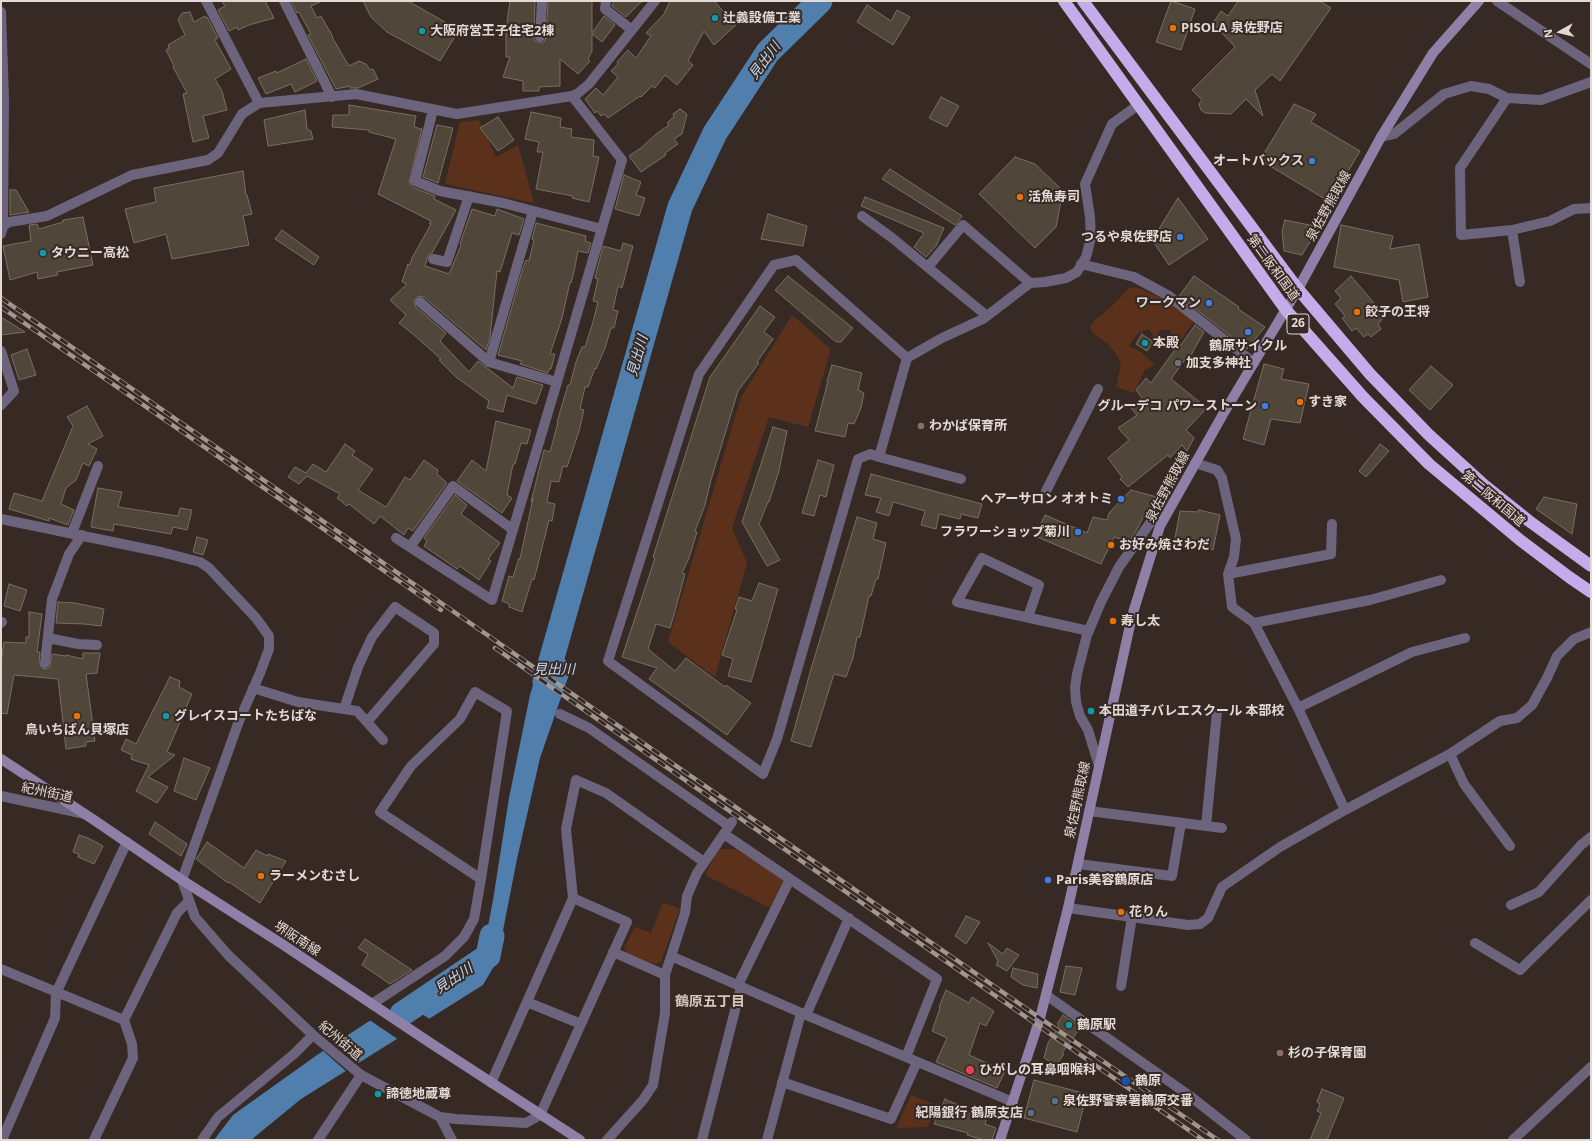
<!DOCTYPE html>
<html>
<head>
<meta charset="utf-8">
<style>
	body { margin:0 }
	#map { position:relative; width:1592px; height:1141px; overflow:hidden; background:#372923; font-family:"Open Sans",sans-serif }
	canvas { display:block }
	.frame { position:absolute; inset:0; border:2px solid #e3d9d5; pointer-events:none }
	.north { position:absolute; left:1540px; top:12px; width:40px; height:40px; -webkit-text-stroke:3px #372923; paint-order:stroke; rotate:262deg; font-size:11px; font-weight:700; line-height:16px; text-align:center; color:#e3d9d5 }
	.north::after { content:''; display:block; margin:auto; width:14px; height:18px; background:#e3d9d5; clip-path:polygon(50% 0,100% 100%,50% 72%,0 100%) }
</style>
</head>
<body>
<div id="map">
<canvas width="1592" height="1141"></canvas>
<div class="frame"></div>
<div class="north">N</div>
</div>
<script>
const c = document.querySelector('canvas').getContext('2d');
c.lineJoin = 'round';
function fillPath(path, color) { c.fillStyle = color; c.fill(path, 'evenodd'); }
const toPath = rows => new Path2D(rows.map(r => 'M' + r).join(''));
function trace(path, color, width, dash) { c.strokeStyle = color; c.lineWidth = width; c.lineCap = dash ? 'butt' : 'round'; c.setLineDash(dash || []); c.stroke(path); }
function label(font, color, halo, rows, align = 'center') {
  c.font = font + ' "Open Sans","Noto Sans JP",sans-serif'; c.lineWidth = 4; c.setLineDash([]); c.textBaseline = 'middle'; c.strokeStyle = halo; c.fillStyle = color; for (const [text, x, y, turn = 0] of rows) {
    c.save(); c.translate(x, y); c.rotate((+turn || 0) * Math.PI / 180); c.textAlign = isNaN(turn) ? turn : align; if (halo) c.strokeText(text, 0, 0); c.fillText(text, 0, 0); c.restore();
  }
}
const green = toPath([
	[479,120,496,157,518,145,534,203,445,184,460,122],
	[1136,287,1168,301,1194,321,1177,346,1173,346,1170,330,1160,330,1155,338,1148,329,1138,333,1129,346,1141,352,1155,365,1145,370,1134,393,1116,387,1121,364,1117,355,1108,344,1092,332,1090,327,1095,320,1111,307,1128,289],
	[792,315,831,349,808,427,769,417,732,528,747,563,715,677,668,642,741,397],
	[718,849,738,849,784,879,770,908,705,875],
	[663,902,680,909,661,962,655,964,627,954,624,948,635,927,651,933],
	[911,1095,937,1105,928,1127,896,1128]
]);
const water = toPath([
	[546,642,572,666,540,758,517,859,497,961,483,985,301,1099,251,1140,214,1140,233,1115,317,1055,411,994,439,996,470,977,483,953,493,900,509,798,530,695]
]);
const pier = toPath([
	[400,999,431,1020,399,1040,368,1019],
	[333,1042,360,1064,347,1072,321,1049]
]);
const river = toPath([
	[545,682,680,207,715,133,768,52,820,1],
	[402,1014,488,956,492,936]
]);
const building = toPath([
	[222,1,265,1,274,18,249,25,238,30,237,27,229,31,218,10,225,6,222,1],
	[291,1,322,1,311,6,317,18,321,16,333,37,332,37,349,66,359,61,366,64,370,70,373,69,378,79,358,88,350,88,350,86,336,89,308,35,311,34,299,12,297,13,291,1],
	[363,1,408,1,459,30,440,61,387,32,371,17,363,1],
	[510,1,535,1,534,37,534,40,539,43,543,43,546,38,548,1,592,1,592,33,604,16,615,25,602,42,592,34,592,51,588,59,590,61,578,74,560,59,560,86,539,87,539,91,523,91,523,81,503,77,510,57,506,57,506,29,510,1],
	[614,1,642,1,626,17,612,6,614,1],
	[670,1,714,1,736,25,714,45,704,31,688,61,693,65,677,85,665,75,655,88,652,86,641,97,640,96,608,118,604,114,601,116,597,111,595,113,585,99,596,88,603,95,618,77,611,71,618,64,617,62,628,50,636,58,651,36,646,33,664,14,670,1],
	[1171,1,1195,9,1181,50,1156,42,1171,1],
	[1238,1,1320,1,1331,8,1280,81,1272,74,1255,90,1263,116,1246,99,1231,114,1205,113,1201,110,1199,104,1202,100,1192,90,1235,47,1213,23,1221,11,1228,16,1238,1],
	[867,5,891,21,897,10,910,17,893,45,857,22,867,5],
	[190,12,194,22,205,16,206,18,207,17,218,38,215,40,231,69,215,79,222,91,227,110,203,116,209,138,193,142,183,94,187,93,173,67,174,66,166,50,169,48,168,45,185,35,178,20,182,13,190,12],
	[306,59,317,81,295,92,291,84,266,94,258,78,276,71,277,73,306,59],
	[941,97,959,106,947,127,929,118,941,97],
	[1294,104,1316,114,1311,122,1360,151,1330,202,1260,160,1294,104],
	[349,105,416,116,414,127,422,129,409,183,412,187,435,196,434,199,456,210,432,253,428,255,425,266,449,274,461,245,460,244,472,209,495,216,497,209,524,219,519,235,512,233,500,272,497,271,490,337,486,350,424,297,418,296,414,301,416,307,446,333,440,341,469,372,478,361,513,388,517,377,543,385,536,404,507,395,503,412,487,408,489,401,456,377,439,360,441,359,414,335,399,323,406,315,390,300,407,284,402,282,408,264,410,265,412,258,431,224,429,224,431,221,378,194,396,139,369,132,369,130,332,127,333,115,349,115,349,105],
	[680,109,687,114,682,134,674,139,678,144,665,153,666,155,641,172,629,156,641,148,655,135,669,125,667,123,674,117,673,114,680,109],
	[305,110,307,129,311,131,313,139,268,146,264,120,305,110],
	[531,112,561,118,560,127,572,129,571,137,594,140,593,156,599,157,589,202,572,198,573,196,536,189,543,152,537,152,539,142,525,139,531,112],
	[498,117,514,140,498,151,480,128,498,117],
	[437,125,453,128,438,183,423,177,437,125],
	[1015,157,1035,164,1063,191,1056,227,1035,248,979,194,1015,157],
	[890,169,962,216,959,220,955,225,882,179,890,169],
	[243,171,246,195,247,195,252,214,243,216,249,245,172,259,166,234,134,243,125,209,156,202,154,188,243,171],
	[624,175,641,182,636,195,645,198,639,216,615,209,624,175],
	[10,190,16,190,29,212,10,215,10,190],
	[865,197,944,228,936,246,926,257,914,247,924,233,861,206,865,197],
	[1178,198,1208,239,1169,265,1152,240,1178,198],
	[768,214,807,226,803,246,761,239,768,214],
	[83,217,93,265,57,272,58,275,38,279,37,272,10,280,3,246,31,241,29,225,37,224,39,229,63,222,63,220,83,217],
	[1285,220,1319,227,1302,255,1284,251,1282,231,1285,220],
	[536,223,586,236,585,241,591,243,588,253,578,251,574,272,571,283,570,282,562,318,550,354,555,354,551,369,549,369,548,373,520,364,522,361,498,355,522,271,526,260,529,261,534,240,532,239,536,223],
	[1341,225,1393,236,1390,249,1419,244,1428,297,1403,302,1399,280,1334,267,1341,225],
	[282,230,319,257,314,265,275,239,282,230],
	[623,243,633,246,622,288,618,286,613,310,618,311,614,328,611,328,605,348,596,369,595,368,588,387,585,387,580,409,584,410,579,431,567,467,563,466,559,482,551,481,547,502,555,504,552,521,549,520,534,580,532,579,522,612,509,607,509,604,502,601,509,576,513,577,519,558,520,559,533,498,531,502,544,450,550,452,558,422,557,422,568,385,570,385,576,362,582,347,585,347,593,322,598,302,593,301,598,279,595,278,603,246,621,251,623,243],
	[788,276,853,328,841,342,836,342,775,290,788,276],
	[1194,276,1239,307,1238,309,1265,327,1247,349,1179,296,1194,276],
	[1351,276,1385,316,1378,324,1381,329,1371,337,1368,334,1364,337,1356,328,1352,331,1342,318,1345,316,1335,304,1341,298,1335,291,1351,276],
	[760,306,775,317,764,332,773,339,757,362,759,363,738,391,711,480,705,505,695,531,697,532,689,558,682,573,685,574,674,615,670,628,656,624,648,649,675,671,686,658,725,687,726,685,751,703,727,735,649,679,657,668,622,657,655,558,653,557,710,377,760,306],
	[1,317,25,332,1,335,1,317],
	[1195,325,1204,332,1191,355,1189,354,1171,379,1207,408,1186,430,1194,438,1187,451,1182,445,1170,458,1168,455,1128,487,1120,479,1122,477,1108,458,1129,440,1118,428,1137,415,1130,407,1142,398,1136,390,1146,378,1151,383,1176,348,1178,349,1195,325],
	[1142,334,1153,342,1147,351,1136,344,1142,334],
	[27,349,36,375,19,380,11,355,27,349],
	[1264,364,1284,369,1281,379,1309,384,1300,423,1271,419,1264,445,1243,439,1264,364],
	[832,365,862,373,858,390,864,393,861,408,854,424,848,423,845,437,815,431,828,381,827,381,832,365],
	[1431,366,1453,385,1430,410,1409,390,1431,366],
	[87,406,103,436,88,444,97,449,89,466,83,463,76,480,66,488,61,504,74,510,68,525,49,518,49,521,9,509,14,493,42,501,73,426,67,417,87,406],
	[496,421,531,430,527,444,521,443,515,464,513,464,507,495,512,498,502,513,457,481,472,460,486,471,496,421],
	[773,427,787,431,779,471,769,502,768,502,759,524,780,560,767,566,742,522,773,427],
	[345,444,355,451,352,455,373,469,358,490,386,507,405,477,410,480,424,460,438,470,437,474,447,483,413,531,408,528,404,535,380,516,374,524,349,504,347,506,337,498,340,494,307,476,299,484,288,477,295,467,306,473,313,464,326,472,345,444],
	[1380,444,1389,451,1366,477,1359,471,1380,444],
	[818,460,834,465,826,497,820,495,814,516,802,513,818,460],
	[871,474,982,504,978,518,961,514,960,519,939,514,936,529,921,525,925,511,893,502,889,516,876,512,881,498,865,495,871,474],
	[98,488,122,492,118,507,178,516,180,508,192,510,187,530,173,527,171,534,114,524,113,531,91,527,98,488],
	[1131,490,1157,497,1153,512,1147,510,1136,531,1129,542,1114,537,1101,564,1035,536,1045,515,1087,533,1093,517,1107,520,1109,513,1131,490],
	[455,495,467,505,461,514,500,543,488,559,491,561,479,580,460,566,457,569,424,546,427,541,424,538,455,495],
	[1544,497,1577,504,1572,534,1536,509,1544,497],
	[1199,510,1220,515,1213,550,1174,543,1180,511,1198,512,1199,510],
	[857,517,877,523,873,539,886,543,878,579,876,579,871,596,869,596,860,637,857,637,853,658,846,677,834,674,811,747,791,741,811,669,857,517],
	[197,537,208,540,203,555,193,552,197,537],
	[759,583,778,589,751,682,728,676,733,659,722,655,737,610,735,609,739,597,752,601,759,583],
	[9,584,27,590,20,611,4,606,9,584],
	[58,602,75,603,104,609,101,626,84,624,56,623,58,602],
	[29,612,42,614,37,652,40,652,39,663,42,668,47,669,50,667,52,654,66,656,66,655,83,659,83,653,100,653,97,673,86,674,95,741,86,742,86,746,66,749,58,679,14,675,7,714,1,713,1,663,4,642,26,643,26,637,29,637,29,612],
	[170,677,180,681,179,687,192,694,167,752,175,755,148,777,168,787,157,803,136,791,149,765,131,759,132,755,121,750,126,739,136,744,170,677],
	[184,758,210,768,196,800,174,791,184,758],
	[155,822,187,844,181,856,149,834,155,822],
	[79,835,88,838,103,846,94,864,78,857,79,854,73,852,79,835],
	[207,842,244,868,256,850,267,856,268,854,286,861,260,903,229,882,228,883,196,859,207,842],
	[966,916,980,922,966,944,955,936,966,916],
	[365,939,412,970,390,984,362,965,368,954,358,948,365,939],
	[988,943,1003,954,1007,948,1019,955,1007,971,996,965,998,961,988,943],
	[1066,966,1082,968,1075,995,1060,992,1066,966],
	[1013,968,1038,974,1037,988,1023,985,1011,977,1013,968],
	[946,990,969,1003,972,997,994,1011,986,1026,980,1023,969,1055,1005,1071,997,1088,936,1062,947,1038,932,1031,940,1008,939,1007,946,990],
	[1063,1015,1081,1027,1062,1053,1064,1054,1056,1065,1044,1058,1048,1043,1059,1026,1057,1024,1063,1015],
	[1034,1080,1087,1094,1077,1132,1024,1118,1034,1080],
	[1322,1089,1344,1098,1327,1140,1310,1140,1321,1113,1317,1111,1320,1104,1317,1102,1322,1089],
	[945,1099,958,1105,957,1108,987,1118,985,1124,996,1128,992,1140,984,1140,967,1135,968,1133,934,1124,945,1099]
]);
const street = toPath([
	[206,1,259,103],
	[284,1,332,97],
	[606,1,605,9,632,30],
	[1497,1,1591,64],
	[1,12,4,98,3,226,1,234],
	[540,37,542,1],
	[1507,98,1460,168,1461,235,1512,230,1550,221,1574,209,1591,208],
	[433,110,415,181,440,191,503,203,602,229],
	[1381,137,1394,134,1444,94,1471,86,1489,89,1507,98,1541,100,1591,82],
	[862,216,891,237,987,316],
	[3,226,9,222,47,216,132,175,208,160,218,153,242,114,259,103,356,94,457,114,572,96,577,94,589,84,655,1],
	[1512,230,1520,282],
	[433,259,447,262,469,196],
	[1081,264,1134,277,1169,296,1254,363],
	[928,267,963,225,1030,283,1045,282,1066,278,1077,272,1086,257,1091,238,1090,217,1085,184,1112,124,1138,105],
	[420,302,489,362,557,382],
	[1,351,14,391,1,405],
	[907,358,942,338,983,319,1030,283],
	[489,362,533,211],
	[879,457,907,358,796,260,774,265,699,374,608,661,763,774,777,739,858,459,870,454,879,457,961,479],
	[1195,463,1217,470,1222,478,1236,539,1234,557,1228,574,1232,607,1254,623,1298,708,1345,810],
	[1046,491,1098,389],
	[1,519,161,552,200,562,209,568,256,618,269,636,269,649,260,673,239,721,182,880,195,917,228,955,313,1035,361,1075,440,1117,456,1119,526,1123,540,1115,627,922,573,898,566,829,576,780,606,793,704,862],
	[72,533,98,466],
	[396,538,492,600,557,382,622,160,572,96],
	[410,547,453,486,512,529],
	[1228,574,1331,554,1332,524],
	[1028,617,1039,585,982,558,957,602,1089,631],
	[1,623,2,622],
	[1254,623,1370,600,1441,580],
	[48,638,78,644,97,645],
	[45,663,52,599,69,554,82,535],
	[253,688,298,702,357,711,383,740],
	[1298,708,1412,652,1465,638],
	[344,709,358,667,372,637,395,607,434,633,434,644,367,722],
	[560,714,589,728,729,826],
	[1450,754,1464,784,1510,846],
	[1099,766,1088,730,1080,716,1076,702,1075,688,1077,674,1087,635,1101,602,1119,567,1150,523],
	[1,796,85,814],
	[1089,811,1222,828],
	[1206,826,1217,712],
	[724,834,937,979,906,1057],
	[1078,864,1172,876,1181,823],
	[1511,905,1539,892,1581,845,1591,837],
	[1068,908,1188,925,1200,924,1208,918,1222,887,1280,847,1345,810,1450,754,1500,721,1517,718,1532,705,1547,678,1557,656,1574,639,1591,632],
	[1475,943,1520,970,1591,900],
	[613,952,665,975],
	[671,956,806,1015,1013,1102],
	[1,969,124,1020,132,1044,133,1058,94,1140],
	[738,985,790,879],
	[1121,986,1132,917],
	[1046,995,1190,1096,1246,1140],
	[527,1002,581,1024],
	[372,1004,445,956,464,937,474,919,481,879,507,711,475,692,460,719,411,766,380,812,481,879],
	[806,1015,849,918],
	[124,1020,177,913,189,901],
	[782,1082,891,1119,917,1062],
	[491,1083,573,898],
	[440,1117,452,1140],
	[2,1140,55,1018,56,993,127,842],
	[202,1140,218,1117,294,1054,313,1035],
	[318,1140,361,1075],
	[607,1140,643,1100,653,1085,665,1013,665,975,685,913,687,896,697,873,732,822],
	[702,1140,741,987],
	[767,1140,801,1013],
	[1513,1140,1591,1067]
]);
const secondary = toPath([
	[1,759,94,820,182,880,282,944,432,1044,580,1140],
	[1000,1140,1040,1018,1068,908,1132,616,1160,526,1222,416,1298,289,1381,137,1433,53,1479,1]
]);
const highway = toPath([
	[1064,1,1286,310,1363,397,1429,464,1520,540,1569,577,1591,592],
	[1083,1,1298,289,1370,374,1428,434,1484,485,1529,521,1591,566]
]);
const rail = toPath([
	[1,298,1040,1018,1218,1140],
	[1,307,441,610],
	[495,648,1203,1140]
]);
const markers = [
	[715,18,4,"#0f9aa8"],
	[1173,28,4,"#e8710a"],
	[422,31,4,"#0f9aa8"],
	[1312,161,4,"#3f7fe0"],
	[1020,197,4,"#e8710a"],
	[1180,237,4,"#3f7fe0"],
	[43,253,4,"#0f9aa8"],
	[1209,303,4,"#3f7fe0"],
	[1357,312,4,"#e8710a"],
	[1248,332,4,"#3f7fe0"],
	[1145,343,4,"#0f9aa8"],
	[1178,363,4,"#6b7280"],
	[1300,402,4,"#e8710a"],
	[1265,406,4,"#3f7fe0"],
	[921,426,4,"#8d6e63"],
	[1121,499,4,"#3f7fe0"],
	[1078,532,4,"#3f7fe0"],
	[1111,545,4,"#e8710a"],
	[1113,621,4,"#e8710a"],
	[1091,711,4,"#0f9aa8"],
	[77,716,4,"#e8710a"],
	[166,716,4,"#0f9aa8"],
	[261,876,4,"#e8710a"],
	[1048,880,4,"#3f7fe0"],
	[1121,912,4,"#e8710a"],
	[1069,1025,4,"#0f9aa8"],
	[1280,1053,4,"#8d6e63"],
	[970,1070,5,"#e0444e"],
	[1126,1081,5,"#1a4fb4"],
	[378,1094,4,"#0f9aa8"],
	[1055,1101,4,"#5c6f8a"],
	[1031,1113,4,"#5c6f8a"]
];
const shields = [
	[1298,324,22]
];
const shieldNames = [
	["26",1298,324]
];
const poiNames = [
	["辻義設備工業",723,18],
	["PISOLA 泉佐野店",1181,28],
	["大阪府営王子住宅2棟",430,31],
	["オートバックス",1304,161,"right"],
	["活魚寿司",1028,197],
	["つるや泉佐野店",1172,237,"right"],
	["タウニー高松",51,253],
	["ワークマン",1201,303,"right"],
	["餃子の王将",1365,312],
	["本殿",1153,343],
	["鶴原サイクル",1248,346,"center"],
	["加支多神社",1186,363],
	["すき家",1308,402],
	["グルーデコ パワーストーン",1257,406,"right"],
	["わかば保育所",929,426],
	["ヘアーサロン オオトミ",1113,499,"right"],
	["フラワーショップ菊川",1070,532,"right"],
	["お好み焼さわだ",1119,545],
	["寿し太",1121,621],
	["本田道子バレエスクール 本部校",1099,711],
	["グレイスコートたちばな",174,716],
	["鳥いちばん貝塚店",77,730,"center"],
	["ラーメンむさし",269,876],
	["Paris美容鶴原店",1056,880],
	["花りん",1129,912],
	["鶴原駅",1077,1025],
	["杉の子保育園",1288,1053],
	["ひがしの耳鼻咽喉科",979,1070],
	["鶴原",1135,1081],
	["諦徳地蔵尊",386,1094],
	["泉佐野警察署鶴原交番",1063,1101],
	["紀陽銀行 鶴原支店",1023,1113,"right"]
];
const streetNames = [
	["泉佐野熊取線",1329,206,-61],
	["第二阪和国道",1273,268,54],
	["泉佐野熊取線",1168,487,-62],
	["第二阪和国道",1493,499,40],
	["紀州街道",47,793,12],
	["泉佐野熊取線",1078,800,-78],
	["堺阪南線",297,939,33],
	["紀州街道",340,1041,40]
];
const waterNames = [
	["見出川",765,61,-53],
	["見出川",638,356,-74],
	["見出川",554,670],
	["見出川",454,979,-34]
];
const neighbourhoodNames = [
	["鶴原五丁目",710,1002]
];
fillPath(green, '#5b311c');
fillPath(water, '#507fae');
fillPath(pier, '#372923');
trace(river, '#507fae', 25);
fillPath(building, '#50473a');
trace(building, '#786f61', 1);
trace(street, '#6c637c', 10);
trace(secondary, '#8f80a8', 10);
trace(highway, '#c3ace9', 12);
trace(rail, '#a29691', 4.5);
trace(rail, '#372923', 3, [9]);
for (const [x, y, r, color] of markers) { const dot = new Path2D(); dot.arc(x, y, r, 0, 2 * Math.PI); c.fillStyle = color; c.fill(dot); trace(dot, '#372923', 1.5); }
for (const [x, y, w] of shields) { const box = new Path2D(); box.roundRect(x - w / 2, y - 10, w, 20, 3); c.fillStyle = '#372923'; c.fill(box); trace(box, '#e3d9d5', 1); }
label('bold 12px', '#e3d9d5', null, shieldNames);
label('bold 13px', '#e3d9d5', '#372923', poiNames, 'left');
label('13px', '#e3d9d5', '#372923', streetNames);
label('italic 14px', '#bdd8f3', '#372923', waterNames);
label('bold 14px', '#d9c6be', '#372923', neighbourhoodNames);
</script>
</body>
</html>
